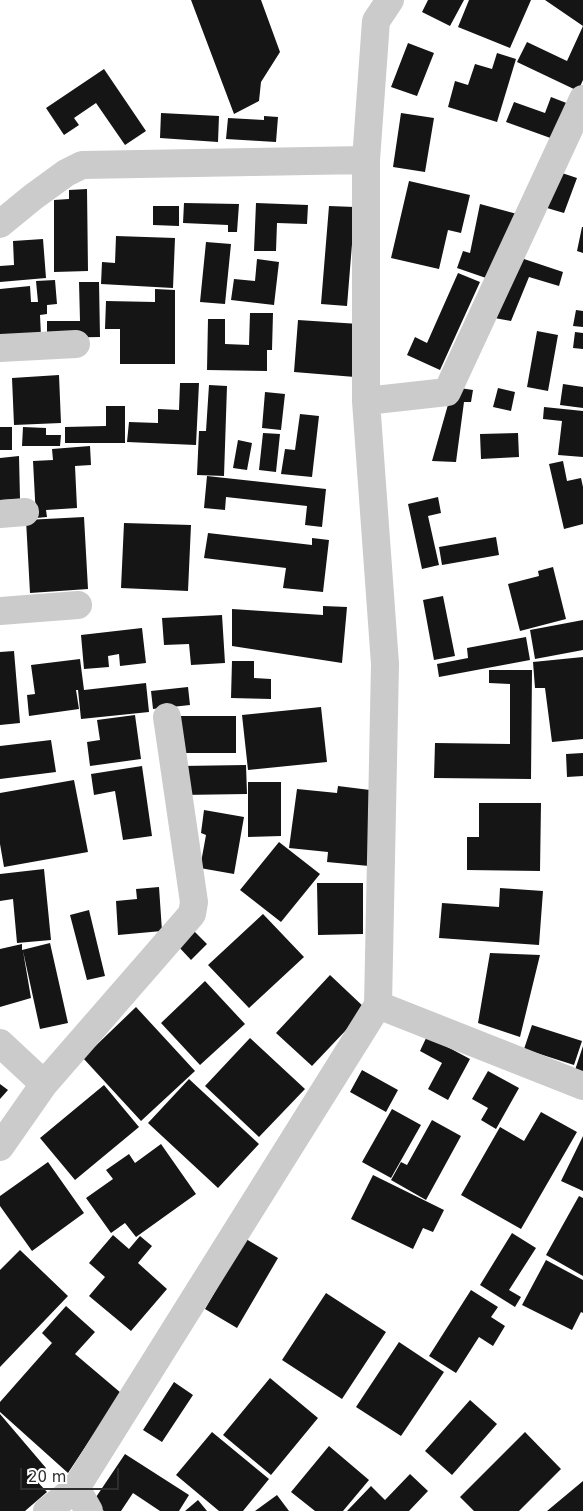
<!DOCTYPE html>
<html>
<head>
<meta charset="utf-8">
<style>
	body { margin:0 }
	#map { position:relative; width:583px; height:1511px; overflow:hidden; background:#fff; font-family:"DejaVu Sans",sans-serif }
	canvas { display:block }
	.scale { position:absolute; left:20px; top:1468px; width:99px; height:22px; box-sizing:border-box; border:2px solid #2e2e2e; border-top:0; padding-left:6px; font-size:15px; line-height:18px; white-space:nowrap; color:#2e2e2e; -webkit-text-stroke:4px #fff; paint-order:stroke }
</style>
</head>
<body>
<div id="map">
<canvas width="583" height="1511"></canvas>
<div class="scale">20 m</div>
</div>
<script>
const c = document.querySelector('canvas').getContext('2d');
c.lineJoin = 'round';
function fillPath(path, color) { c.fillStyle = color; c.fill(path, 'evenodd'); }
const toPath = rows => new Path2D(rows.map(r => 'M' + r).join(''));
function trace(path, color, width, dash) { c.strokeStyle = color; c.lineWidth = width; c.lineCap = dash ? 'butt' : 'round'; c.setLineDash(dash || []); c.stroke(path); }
const building = toPath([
	[191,0,261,0,280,52,261,82,259,101,234,114],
	[428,0,464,0,450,26,422,12],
	[469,0,531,0,510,48,458,27],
	[545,0,583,0,583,26],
	[583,26,583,80,578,91,517,62,527,42,567,61],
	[408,43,434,53,417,96,391,87],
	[497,53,516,59,497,122,448,107,455,81,468,85,475,64,492,69],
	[104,69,146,131,125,145,96,103,74,118,79,125,64,135,46,108],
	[551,97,569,104,556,140,506,122,514,102,545,113],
	[161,113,219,116,218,142,160,138],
	[401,113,434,118,425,172,393,167],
	[264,116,278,117,276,142,226,139,228,118,264,120],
	[559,172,577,178,564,213,547,208],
	[409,181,470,195,461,233,448,230,439,269,391,258],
	[87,189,88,271,54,272,54,200,69,199,69,190],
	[184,203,239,204,237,232,228,232,228,225,183,223],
	[256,203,308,205,307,224,277,223,276,251,254,251],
	[480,204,517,214,486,278,457,268,463,251,470,253],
	[153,206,179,206,179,226,153,225],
	[329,206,355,207,347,306,321,304],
	[582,227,583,227,583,253,577,251],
	[116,236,175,238,173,288,101,284,102,262,115,263],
	[43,239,46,278,0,282,0,266,14,265,13,241],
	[206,242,231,244,225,304,200,302],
	[518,257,563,272,559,286,529,277,511,321,489,317],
	[257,259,279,262,274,305,231,300,234,279,255,281],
	[458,273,480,282,440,370,407,355,415,337,427,343],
	[55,280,57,304,47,305,47,314,40,315,41,336,0,340,0,289,30,286,31,302,38,302,36,281],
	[79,282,99,282,100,337,47,338,47,321,80,321],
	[155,289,175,290,175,364,120,364,120,329,105,329,106,301,155,302],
	[576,310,583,311,583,327,573,326],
	[250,313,273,313,272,350,267,350,267,371,207,370,208,319,225,319,225,344,249,345],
	[298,320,359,324,355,377,294,372],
	[537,331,558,335,548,391,527,387],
	[575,332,583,333,583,349,573,348],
	[59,375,61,423,14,425,12,378],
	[180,383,199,383,196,445,127,442,129,422,158,423,158,409,179,410],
	[563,384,583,387,583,408,560,405],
	[209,385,227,386,224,476,197,475,199,431,206,431],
	[453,387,473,390,471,402,464,402,456,462,432,461],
	[498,388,515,392,511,411,493,407],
	[265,392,285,394,281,430,262,428],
	[106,406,125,406,125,443,65,443,65,427,106,426],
	[544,407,583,411,583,457,558,455,562,421,543,419],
	[300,414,319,416,312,477,281,474,285,449,295,450],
	[0,427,12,427,12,450,0,450],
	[23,427,46,428,46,435,61,435,60,446,22,446],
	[263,433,280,434,276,472,259,470],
	[518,433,519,457,481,459,480,434],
	[238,440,252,443,247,470,233,468],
	[90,446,91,465,75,466,77,508,46,510,47,517,36,518,33,461,53,460,52,449],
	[19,456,20,499,0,500,0,458],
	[563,461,567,481,581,478,583,487,583,524,564,529,549,464],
	[207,476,326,489,322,527,305,525,307,506,226,497,225,510,204,508],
	[438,497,441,513,428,516,439,565,422,569,408,504],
	[84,517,88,589,30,593,26,520],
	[124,523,191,525,188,591,121,588],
	[208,533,312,545,312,538,329,540,323,592,283,588,286,568,204,558],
	[496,537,499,555,442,565,439,547],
	[553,567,566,619,520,631,508,584,539,576,538,571],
	[443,596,455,656,434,660,423,600],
	[323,606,347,607,342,663,232,646,232,609,323,615],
	[222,615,225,663,191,665,189,644,164,645,162,618],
	[583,620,583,650,535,659,530,630],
	[142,628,146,663,120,666,119,654,108,656,109,667,84,669,81,635],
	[526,637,530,660,439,677,437,664,468,658,467,648],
	[14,651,20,723,0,725,0,652],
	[583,657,583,739,552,742,545,688,535,688,533,662],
	[80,659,84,690,146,683,149,712,81,719,78,690,76,690,79,709,29,716,27,695,35,694,31,665],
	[232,661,254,661,254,678,271,679,271,699,231,698],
	[489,670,532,670,531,779,434,778,435,743,510,744,510,684,489,683],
	[188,687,190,705,153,709,151,691],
	[321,707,327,762,248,770,242,715],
	[135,715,141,759,90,766,87,742,100,740,97,720],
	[177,716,236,716,236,753,176,753],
	[51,740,56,772,0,779,0,746],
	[583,753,583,776,567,777,566,754],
	[246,765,247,794,181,795,181,766],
	[142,766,152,836,123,840,115,791,94,795,91,774],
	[74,780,88,852,4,867,0,844,0,793],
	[248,782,281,782,281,836,248,837],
	[338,786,378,791,369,866,327,862,328,852,289,848,297,789,337,793],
	[479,803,541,803,540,871,467,870,467,837,479,837],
	[204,810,244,817,234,874,200,868,206,835,201,833],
	[279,842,320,874,281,922,240,890],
	[44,869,51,940,17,943,13,899,0,901,0,874],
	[317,883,363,883,363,934,318,935],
	[159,887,162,931,118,935,116,901,137,899,136,889],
	[500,888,543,891,539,945,439,938,442,903,499,907],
	[89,910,105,976,87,980,70,915],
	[263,914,304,957,249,1008,208,965],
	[193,930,207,944,191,960,177,945],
	[50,943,68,1023,40,1029,23,951,31,998,0,1007,0,949,22,944,22,950],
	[490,953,540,955,520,1037,478,1023],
	[330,975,366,1009,312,1066,276,1033],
	[205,981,245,1024,200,1065,161,1023],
	[136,1007,195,1071,141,1121,83,1058],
	[532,1025,582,1041,574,1065,524,1049],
	[427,1036,470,1059,448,1100,428,1089,442,1063,420,1051],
	[250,1038,305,1089,259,1137,205,1086],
	[583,1046,583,1073,575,1070],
	[362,1070,398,1090,386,1112,350,1092],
	[488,1071,519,1088,496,1129,481,1120,488,1108,472,1099],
	[189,1079,259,1144,218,1188,148,1123],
	[0,1084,8,1090,0,1099],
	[104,1085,139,1127,75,1180,40,1138],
	[392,1109,421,1125,391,1178,362,1162],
	[541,1112,577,1132,521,1229,461,1195,500,1127,524,1141],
	[432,1120,461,1136,426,1200,391,1180,401,1162,407,1165],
	[583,1136,583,1191,561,1181],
	[161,1144,196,1194,136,1237,125,1223,111,1233,86,1198,113,1179,106,1170,129,1154,135,1163],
	[48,1162,84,1213,32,1251,0,1206,0,1196],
	[373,1175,444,1210,433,1232,423,1228,413,1249,351,1219],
	[579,1196,583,1198,583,1276,546,1255],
	[512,1233,536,1248,509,1290,521,1297,515,1307,480,1285],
	[113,1235,129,1249,140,1236,152,1246,138,1263,167,1289,131,1331,89,1296,105,1277,89,1263],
	[246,1239,278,1258,237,1328,205,1309],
	[20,1250,68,1296,0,1367,0,1270],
	[546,1260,583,1280,583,1313,581,1312,572,1330,522,1305],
	[471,1290,498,1307,491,1317,505,1326,493,1346,479,1337,456,1373,429,1356],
	[326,1293,386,1332,342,1399,282,1360],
	[66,1306,95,1332,75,1354,121,1393,68,1473,0,1412,0,1402,52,1343,42,1333],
	[399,1342,444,1372,401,1436,356,1407],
	[270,1378,318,1418,271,1475,223,1435],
	[174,1382,193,1395,162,1442,143,1430],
	[470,1400,497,1424,452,1475,425,1451],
	[0,1414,46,1468,34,1478,47,1492,25,1511,0,1511],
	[212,1432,269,1479,243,1511,219,1511,176,1475],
	[525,1432,561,1469,519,1511,474,1511,460,1497],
	[329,1446,369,1480,343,1511,315,1511,291,1492],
	[125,1454,189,1495,179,1511,160,1511,133,1493,121,1511,104,1511,92,1503],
	[410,1474,428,1491,409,1511,347,1511,371,1486,385,1500],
	[583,1481,583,1511,547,1511],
	[277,1495,289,1511,255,1511],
	[198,1500,207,1511,185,1511]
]);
const street = toPath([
	[0,224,33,197,66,173,82,165,366,160],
	[0,348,76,344],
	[366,401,447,392,583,99],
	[0,514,25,512],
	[0,611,78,605],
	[378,1005,583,1086],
	[0,1043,44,1084],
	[0,1147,44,1084,192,914,194,902,167,717],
	[76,1488,89,1511],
	[47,1511,76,1488,378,1005,385,664,366,401,366,160,376,21,390,0]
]);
fillPath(building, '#151515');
trace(street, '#cbcbcb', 28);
</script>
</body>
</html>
